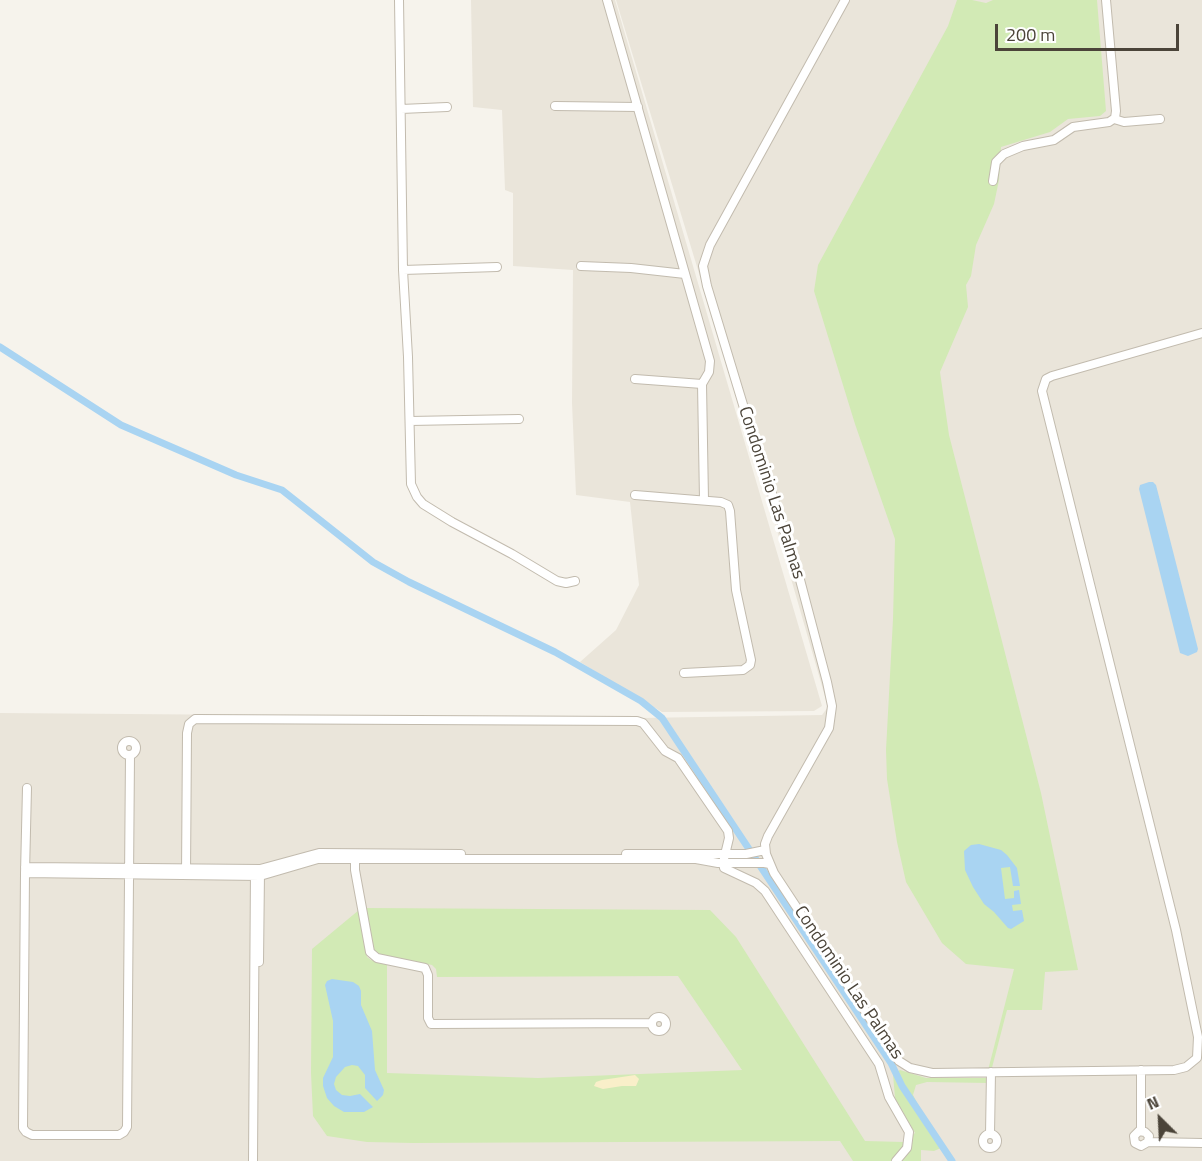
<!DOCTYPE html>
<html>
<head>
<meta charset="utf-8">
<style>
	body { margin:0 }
	#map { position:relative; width:1202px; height:1161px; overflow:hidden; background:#f6f3ec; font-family:"Titillium Web",sans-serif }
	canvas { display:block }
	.north { position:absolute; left:1130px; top:1089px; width:60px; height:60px; -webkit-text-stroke:4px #fff; paint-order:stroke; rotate:336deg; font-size:16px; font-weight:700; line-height:24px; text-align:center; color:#4b4439 }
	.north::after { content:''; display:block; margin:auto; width:21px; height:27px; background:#4b4439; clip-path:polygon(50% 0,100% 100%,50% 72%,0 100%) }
	.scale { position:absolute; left:995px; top:24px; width:184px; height:27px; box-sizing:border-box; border:3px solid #4b4439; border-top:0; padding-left:8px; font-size:18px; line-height:21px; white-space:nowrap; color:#4b4439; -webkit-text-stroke:4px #fff; paint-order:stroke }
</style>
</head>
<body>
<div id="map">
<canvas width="1202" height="1161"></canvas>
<div class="north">N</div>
<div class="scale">200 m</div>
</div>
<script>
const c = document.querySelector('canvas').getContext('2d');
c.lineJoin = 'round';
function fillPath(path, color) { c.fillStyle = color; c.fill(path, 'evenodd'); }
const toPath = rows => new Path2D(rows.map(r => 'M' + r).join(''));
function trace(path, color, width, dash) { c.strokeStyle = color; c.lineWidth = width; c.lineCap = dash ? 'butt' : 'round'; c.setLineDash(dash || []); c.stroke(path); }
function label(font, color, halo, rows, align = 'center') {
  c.font = font + ' "Titillium Web",sans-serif'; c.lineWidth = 6; c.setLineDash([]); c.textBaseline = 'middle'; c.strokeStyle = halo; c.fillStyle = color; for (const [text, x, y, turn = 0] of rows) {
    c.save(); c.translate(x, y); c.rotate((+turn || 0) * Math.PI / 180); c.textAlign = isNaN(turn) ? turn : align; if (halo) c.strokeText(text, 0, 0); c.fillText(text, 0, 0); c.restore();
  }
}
const residential = toPath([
	[471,0,615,0,822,706,814,711,662,712,580,662,616,630,639,585,630,502,576,495,572,403,573,270,513,266,513,193,505,190,502,110,473,107],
	[616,0,1202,0,1202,1161,0,1161,0,713,641,718,822,715,828,707,779,537]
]);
const green = toPath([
	[957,0,972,0,986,3,993,0,1097,0,1106,111,1100,116,1068,119,1050,132,1001,147,999,180,994,204,976,245,971,276,966,285,968,307,940,372,949,435,1041,793,1078,970,1045,972,1042,1010,1007,1010,988,1083,927,1082,916,1085,913,1095,941,1148,934,1151,921,1150,921,1161,853,1161,840,1141,413,1143,367,1142,327,1136,313,1116,311,1073,312,949,359,910,367,957,371,960,387,964,387,1073,538,1078,742,1070,678,976,437,977,436,969,432,965,378,954,374,951,366,908,710,910,736,937,865,1141,904,1142,915,1133,895,1098,893,1074,900,1070,926,1078,986,1078,1014,969,966,964,942,943,906,882,897,842,887,779,886,750,893,619,895,539,855,424,814,291,818,265,948,26]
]);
const sand = toPath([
	[635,1075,639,1079,636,1086,622,1086,603,1089,594,1086,596,1082,602,1080]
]);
const water = toPath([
	[1149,482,1153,482,1156,485,1198,649,1197,652,1188,656,1180,653,1139,489,1140,485],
	[979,844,1001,850,1007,855,1017,868,1020,886,1013,886,1010,867,1001,868,1005,899,1014,898,1014,891,1019,890,1021,904,1012,905,1013,911,1022,910,1024,921,1011,929,1008,928,994,912,984,904,973,887,965,870,964,851,971,845],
	[332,979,353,982,359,986,361,991,361,1005,372,1031,375,1070,384,1090,383,1095,377,1101,365,1088,365,1075,358,1066,352,1065,345,1067,336,1077,334,1084,336,1090,342,1095,350,1096,360,1094,373,1107,364,1112,344,1112,334,1106,327,1098,323,1086,323,1078,333,1057,333,1021,325,985,327,981]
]);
const canal = toPath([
	[0,347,121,425,236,475,282,490,373,562,409,582,555,652,641,701,662,718,891,1063,902,1086,952,1161]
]);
const minor = toPath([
	[399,0,403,270,408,357,411,484,417,497,423,504,452,522,512,554,557,581,566,583,575,581],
	[607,0,710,361,709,372,702,384,704,500],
	[845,0,710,245,703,266,707,286,744,408,799,576,827,682,832,706,829,728,768,836,765,844,766,854,774,873,892,1052,899,1061,910,1068,932,1073,1174,1070,1186,1067,1197,1058,1198,1037,1176,930,1042,391,1046,379,1052,376,1202,333],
	[555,106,638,107],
	[401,109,447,107],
	[1114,119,1124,122,1160,119],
	[993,181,996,162,1004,154,1023,146,1054,140,1073,127,1109,122,1115,118,1116,111,1106,0],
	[581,266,631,268,685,274],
	[403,270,497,267],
	[635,379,702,384],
	[410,421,519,419],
	[635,495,721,502,728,505,730,511,736,590,751,660,750,665,743,670,684,673],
	'122 748a7 7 0 1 1 14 0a7 7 0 1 1-14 0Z',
	[27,788,25,873,23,1128,26,1132,32,1135,119,1135,124,1132,127,1127,130,755],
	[626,854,746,854,765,850],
	[355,857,355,870,370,952,377,958,425,968,428,975,428,1018,431,1024,652,1023],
	[25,867,260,869,319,853,461,854],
	[25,873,260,876,318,859,696,859,718,863,764,863,770,864],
	[186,875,187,733,189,724,195,719,637,721,643,723,665,751,678,758,728,831,729,838,723,863,724,868,756,883,765,891,879,1064,889,1097,909,1132,907,1148,896,1161],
	[259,962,260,872],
	'652 1024a7 7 0 1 1 14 0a7 7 0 1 1-14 0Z',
	[1141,1070,1141,1131],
	[990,1134,991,1072],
	'983 1141a7 7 0 1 1 14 0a7 7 0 1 1-14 0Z',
	[1148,1142,1149,1136,1145,1132,1139,1131,1134,1136,1135,1143,1141,1146,1148,1142,1202,1143],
	[253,1161,255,870]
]);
const streetNames = [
	["Condominio Las Palmas",771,493,72],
	["Condominio Las Palmas",848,983,56]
];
fillPath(residential, '#eae5da');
fillPath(green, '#d2eab5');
fillPath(sand, '#f9efc9');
fillPath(water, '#a9d4f2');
trace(canal, '#a9d4f2', 7);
trace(minor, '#c2bbae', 10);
trace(minor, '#fff', 8);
label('18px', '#4b4439', '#fff', streetNames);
</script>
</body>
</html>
